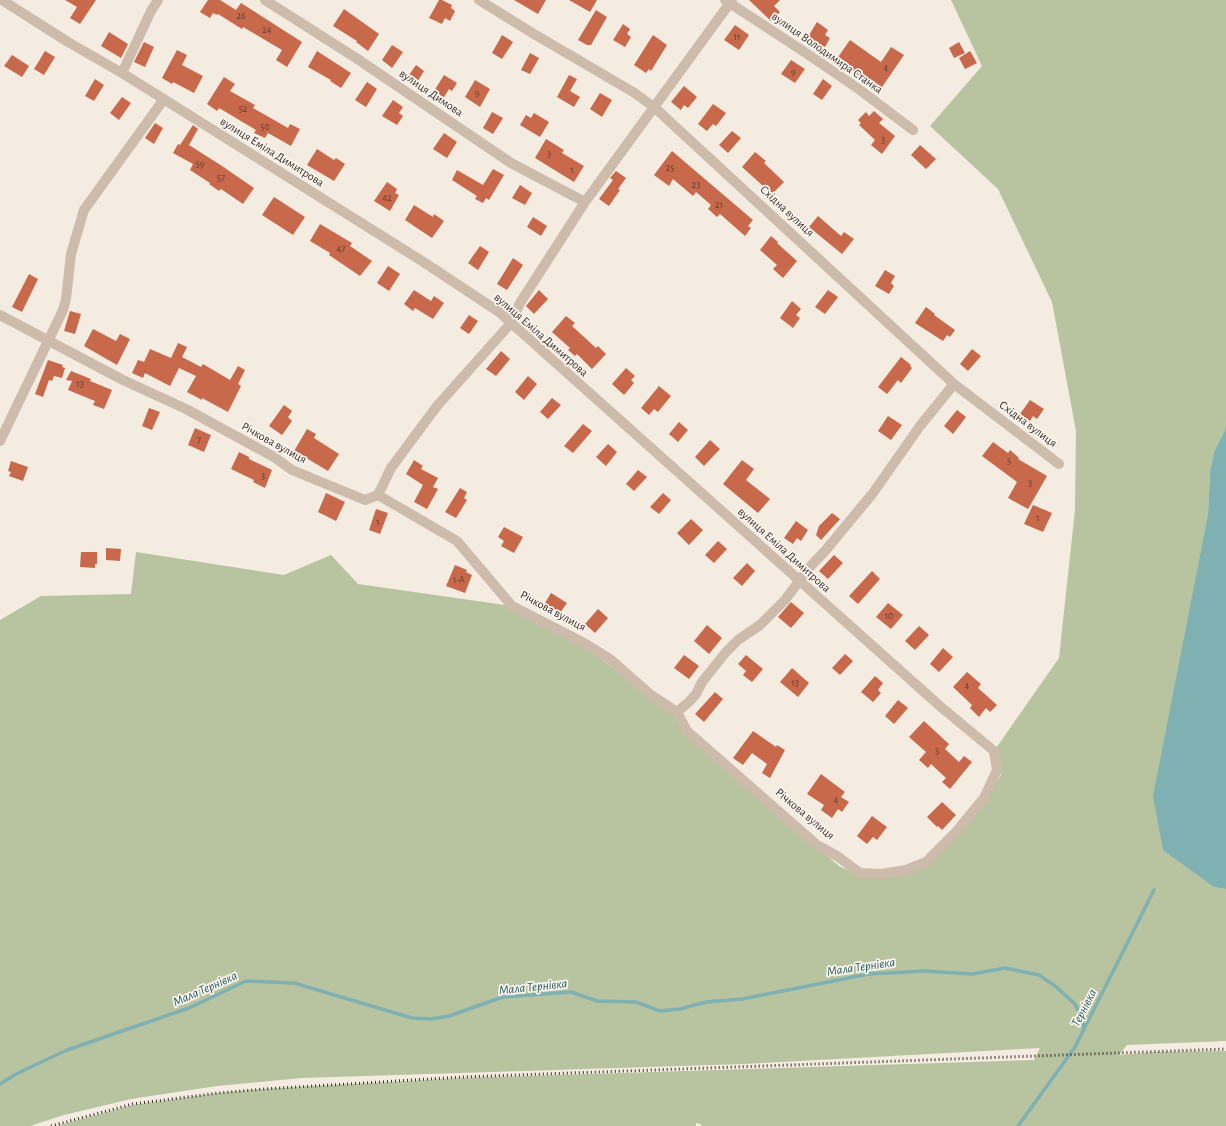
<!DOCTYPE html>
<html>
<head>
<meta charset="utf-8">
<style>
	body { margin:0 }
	canvas { display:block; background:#f4ebe1 }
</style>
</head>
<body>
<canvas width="1226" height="1126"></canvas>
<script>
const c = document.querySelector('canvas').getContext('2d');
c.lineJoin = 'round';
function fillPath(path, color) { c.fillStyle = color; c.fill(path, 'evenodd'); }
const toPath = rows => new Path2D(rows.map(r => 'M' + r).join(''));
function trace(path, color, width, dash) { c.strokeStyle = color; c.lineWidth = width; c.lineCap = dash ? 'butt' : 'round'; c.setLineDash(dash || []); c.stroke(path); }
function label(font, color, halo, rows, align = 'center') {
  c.font = font + ' "Alegreya Sans",sans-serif'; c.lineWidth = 3.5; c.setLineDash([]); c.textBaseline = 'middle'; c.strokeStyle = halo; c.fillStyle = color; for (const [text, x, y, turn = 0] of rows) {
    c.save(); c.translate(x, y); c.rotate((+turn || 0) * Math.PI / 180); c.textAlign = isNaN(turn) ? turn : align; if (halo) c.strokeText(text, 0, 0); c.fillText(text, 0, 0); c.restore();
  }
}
const green = toPath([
	[951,0,1226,0,1226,420,1225,430,1214,452,1210,472,1208,515,1214,887,1226,889,1226,1041,1127,1045,1119,1055,1156,1052,1226,1051,1226,1126,701,1126,701,1124,696,1123,696,1126,56,1126,133,1105,218,1093,263,1089,462,1078,1034,1060,1040,1048,744,1064,302,1078,217,1086,131,1099,64,1115,30,1126,0,1126,0,620,41,596,131,594,136,552,284,575,331,555,358,584,512,606,584,646,673,713,685,733,839,866,860,876,928,864,987,799,1001,775,999,756,994,751,1059,658,1075,510,1076,431,1052,302,998,189,930,126,982,66]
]);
const water = toPath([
	[1226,420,1226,889,1214,887,1163,850,1153,796,1208,515,1210,472,1214,452,1225,430]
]);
const stream = toPath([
	[0,1084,18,1073,67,1050,189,1008,246,981,294,983,412,1018,431,1019,449,1016,503,997,571,992,597,1001,636,1002,660,1011,680,1009,706,1002,742,999,869,974,925,971,972,974,1005,968,1039,975,1055,986,1075,1004,1081,1017,1084,1029],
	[1018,1126,1075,1047,1154,890]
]);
const building = toPath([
	[65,0,96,0,80,24,70,18,77,7],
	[208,0,220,0,236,10,241,3,302,42,287,67,276,60,282,50,243,27,242,29,218,14,217,15,213,13,210,18,200,12],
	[439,0,442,0,452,5,451,8,455,11,450,21,445,18,442,24,429,18],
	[514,0,546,0,538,14],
	[569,0,597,0,590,12],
	[749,0,780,0,774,6,780,12,771,21],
	[344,9,379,34,368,51,356,42,357,41,333,26],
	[596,10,607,17,591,45,587,45,578,40],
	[817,22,828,30,825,35,830,38,825,47,819,44,817,47,806,40],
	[623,24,630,29,627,34,631,37,625,47,613,40],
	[735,25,749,35,739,50,724,40],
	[109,32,128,44,121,58,101,46],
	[502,35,513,42,502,59,492,53],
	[653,35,667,45,651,71,649,69,646,73,634,65],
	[850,40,881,62,891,47,904,55,880,90,836,60],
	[144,42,154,47,145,67,134,62],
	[959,42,965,53,954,58,949,48],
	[392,45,403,52,392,68,382,60],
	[177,50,187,55,182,65,203,76,194,93,173,82,172,84,162,78],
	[45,51,55,57,44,75,34,69],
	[317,51,351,73,341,88,330,81,331,80,308,67],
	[970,51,977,63,965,69,959,58],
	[530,53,539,58,530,74,521,70],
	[12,55,29,66,22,77,4,66],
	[791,60,805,69,795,83,781,74],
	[416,65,424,71,416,84,407,78],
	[444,75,457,83,452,91,449,89,441,102,431,96],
	[569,75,577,79,570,91,580,97,574,107,557,97],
	[224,77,235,84,230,91,255,105,253,108,288,128,290,124,300,129,291,146,268,133,265,138,254,133,256,130,219,108,217,111,207,104],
	[95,79,104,85,94,101,85,96],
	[823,79,832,86,822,100,813,94],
	[475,80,490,89,480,107,465,97],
	[367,82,377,89,366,107,355,100],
	[684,86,697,97,688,108,684,105,681,110,671,102],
	[600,93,612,100,602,117,590,109],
	[122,97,131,103,119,120,110,113],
	[393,100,403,107,399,113,403,116,397,125,382,116],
	[713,104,726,113,716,126,713,124,707,131,698,124],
	[874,111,883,119,879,123,895,136,882,154,871,145,875,140,859,125,861,123,858,120,866,112,869,116],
	[492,112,503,118,493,134,483,128],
	[534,113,549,122,540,137,520,125,526,115,531,118],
	[155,123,163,128,154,144,145,138],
	[193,125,198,129,189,145,222,166,254,188,243,204,221,189,219,191,209,184,210,183,190,170,193,164,173,153,178,144,180,145],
	[732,131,741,138,728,153,719,145],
	[444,133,457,142,447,158,433,149],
	[546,139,564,150,562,153,584,166,574,182,535,158],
	[920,145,936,159,926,169,911,155],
	[317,149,334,160,336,158,345,164,334,181,307,165],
	[672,151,753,220,748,226,751,228,745,236,720,214,717,217,708,209,711,205,696,192,693,196,673,179,669,186,654,175],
	[755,152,766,161,764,163,784,182,772,194,742,167],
	[493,169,504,175,489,200,486,198,483,203,475,199,477,196,452,180,457,170,483,185],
	[616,171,626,178,618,189,620,190,609,206,599,199,613,180,610,178],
	[387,182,397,189,395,193,399,195,390,211,374,201],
	[520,185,532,193,525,205,512,198],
	[274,197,305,217,293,235,262,215],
	[414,205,433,217,434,214,444,221,432,238,405,220],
	[818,216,841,236,844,232,854,239,842,254,809,227],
	[533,217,547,226,541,236,527,227],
	[320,224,352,243,350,246,372,261,360,276,329,255,330,253,310,241],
	[771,236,778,242,777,243,797,261,783,278,773,269,777,265,760,250],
	[480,246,489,252,478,270,468,263],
	[513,258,523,265,507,290,497,284],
	[388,266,400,274,389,291,377,283],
	[885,270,895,276,891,283,894,286,889,294,875,286],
	[29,274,38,279,22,312,12,307],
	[414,290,431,301,434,296,444,303,433,319,415,308,413,311,404,304],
	[539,290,548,299,534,314,526,306],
	[828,290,838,297,825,314,815,307],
	[792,301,801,309,796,315,800,318,793,328,780,318],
	[926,307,935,314,934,315,955,330,950,337,947,335,943,341,915,323],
	[70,311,81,314,75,334,64,331],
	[469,315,478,321,469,334,460,328],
	[566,316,575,323,572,326,596,348,598,346,606,354,592,369,577,354,575,356,568,350,570,348,552,332],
	[93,329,116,341,120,334,130,339,117,365,84,346],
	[178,343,187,347,182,357,201,367,203,364,230,380,238,366,245,370,238,384,241,386,228,412,202,398,202,400,187,392,196,376,179,368,170,386,145,373,143,378,132,373,138,360,144,362,150,349,171,358],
	[972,349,981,356,968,371,960,364],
	[501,351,510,359,496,376,486,369],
	[901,357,911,365,910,366,912,368,901,383,898,380,887,394,878,387],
	[48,360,63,365,62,367,65,368,62,378,54,376,52,381,49,380,43,397,35,394],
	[626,368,635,376,631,380,634,383,624,395,612,384],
	[71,371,91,379,90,381,112,390,104,409,93,405,95,401,68,390,72,381,66,380],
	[528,376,537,384,524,400,515,392],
	[659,386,671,396,658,412,654,409,649,415,641,408],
	[552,398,561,405,548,419,540,412],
	[1030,400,1044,409,1037,419,1033,416,1030,421,1020,414],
	[284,405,292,411,288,417,292,421,282,435,269,426],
	[149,408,160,412,152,430,142,426],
	[957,410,966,417,953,434,944,426],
	[888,416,902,425,891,440,878,431],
	[679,422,688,430,678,442,669,434],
	[583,424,592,431,573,453,564,446],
	[195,428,211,435,204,452,188,445],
	[307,429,316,434,314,438,339,454,328,471,303,456,302,458,293,453],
	[710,440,720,449,704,466,695,457],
	[993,442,1008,453,1010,450,1019,458,1018,459,1047,476,1028,509,1008,498,1017,482,982,456],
	[608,444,617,452,606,466,596,457],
	[239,452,249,457,249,459,272,470,265,488,253,482,254,480,231,469],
	[414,460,423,466,421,469,438,478,433,487,438,489,427,509,414,502,423,485,406,474],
	[742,460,754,469,746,480,770,499,758,513,723,484],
	[11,461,28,467,23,481,9,476,11,472,8,471],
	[638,470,647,477,634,491,626,484],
	[460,488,467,492,464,498,467,500,456,518,445,512],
	[326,493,345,502,336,521,318,512],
	[663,493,671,500,659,514,650,507],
	[1033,505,1052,513,1043,532,1024,524],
	[376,509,388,513,380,534,369,530],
	[832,513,840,519,821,540,816,535,819,526],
	[691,519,703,530,689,545,677,533],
	[796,521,808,530,801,541,797,538,793,544,784,538],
	[504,527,523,537,514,553,501,546,504,541,498,537],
	[718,541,727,549,714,563,705,555],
	[106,548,121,549,120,561,106,560],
	[81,552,97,552,97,564,95,564,95,568,80,567],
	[834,555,843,563,828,579,819,571],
	[747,563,755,571,742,586,733,578],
	[455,565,467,570,466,572,472,575,465,593,446,586],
	[872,571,880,579,858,604,849,596],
	[551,593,567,603,560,613,545,603],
	[791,602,804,613,791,628,778,617],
	[888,603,903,615,891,629,876,617],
	[598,609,608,618,595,633,585,624],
	[707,625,722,638,709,654,694,641],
	[919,626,929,635,915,650,905,641],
	[943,648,953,657,939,672,930,664],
	[845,654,853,661,840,675,832,668],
	[684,655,699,666,689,679,674,668],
	[746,655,763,669,752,682,743,675,746,671,738,664],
	[792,668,809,683,798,697,780,682],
	[967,672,981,684,978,688,997,705,990,712,986,708,979,717,970,708,972,705,953,687],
	[875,676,883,683,878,690,881,693,873,702,861,692],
	[715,692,723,699,704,722,695,714],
	[898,700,908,708,894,724,885,716],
	[924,721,949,744,945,749,959,762,964,756,972,762,950,789,942,782,946,778,931,764,928,768,919,760,926,752,909,737],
	[753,731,776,747,777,745,785,750,770,778,762,773,767,764,752,753,743,765,733,758],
	[821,774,845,792,841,797,849,802,842,812,838,809,832,818,821,810,824,805,807,794],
	[942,802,956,815,942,830,938,826,937,827,927,817],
	[872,816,887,827,877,840,873,837,867,844,857,836]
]);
const street = toPath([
	[265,0,356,58,511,163,585,202],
	[479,0,534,34,633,92,654,107,954,384,1059,464],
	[725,0,806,53,860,90,913,130],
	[122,73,151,11,158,0],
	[0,315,123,380,186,409,274,457,292,470,365,500,378,495,457,541,512,606,584,643,610,659,651,695,677,712,687,731,817,845,837,856,860,873,881,874,906,870,926,862,956,832,984,798,997,770,994,751,941,707,499,312,422,261,122,73,68,42,2,0],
	[0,441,63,310,66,299,71,254,84,210,164,99],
	[378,495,391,468,437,406,511,323,520,303,585,202,732,0],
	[677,712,690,701,696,694,702,682,726,652,738,640,760,625,785,600,808,569,825,551,873,493,920,426,954,384]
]);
const rail = toPath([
	[51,1126,133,1104,218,1093,264,1089,462,1077,1226,1049]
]);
const numberNames = [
	["26",241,16],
	["24",267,30],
	["11",737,37],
	["4",886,68],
	["9",793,72],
	["9",477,93],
	["52",243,109],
	["50",265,127],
	["3",883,140],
	["3",549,154],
	["59",200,164],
	["25",670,168],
	["1",572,170],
	["57",221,178],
	["23",696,185],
	["42",387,198],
	["21",719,205],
	["47",341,249],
	["13",80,384],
	["7",199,440],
	["5",1009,461],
	["3",263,476],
	["3",1030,483],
	["1",1038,518],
	["1",378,522],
	["1-А",459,580],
	["10",889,616],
	["13",795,683],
	["4",967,686],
	["3",937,751],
	["4",836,800]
];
const streetNames = [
	["вулиця Володимира Станка",827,53,35],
	["вулиця Димова",431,93,34],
	["вулиця Еміла Димитрова",272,152,32],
	["Східна вулиця",787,211,43],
	["вулиця Еміла Димитрова",541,335,41],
	["Східна вулиця",1028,424,37],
	["Річкова вулиця",274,443,29],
	["вулиця Еміла Димитрова",784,550,42],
	["Річкова вулиця",553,611,28],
	["Річкова вулиця",805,814,40]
];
const waterNames = [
	["Мала Тернівка",861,967,-8],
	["Мала Тернівка",533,987,-6],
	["Мала Тернівка",205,989,-24],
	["Тернівка",1084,1008,-63]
];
fillPath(green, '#b8c4a0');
fillPath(water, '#7fb0b2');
trace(stream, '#7fb0b2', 3.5);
fillPath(building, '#c8694b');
trace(street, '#cdbbac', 10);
trace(rail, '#3b302b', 3, [1, 3]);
label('10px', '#5e3e33', null, numberNames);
label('12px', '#3b302b', '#fbf5ee', streetNames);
label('italic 13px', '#1f5a5e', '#fbf5ee', waterNames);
</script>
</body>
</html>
